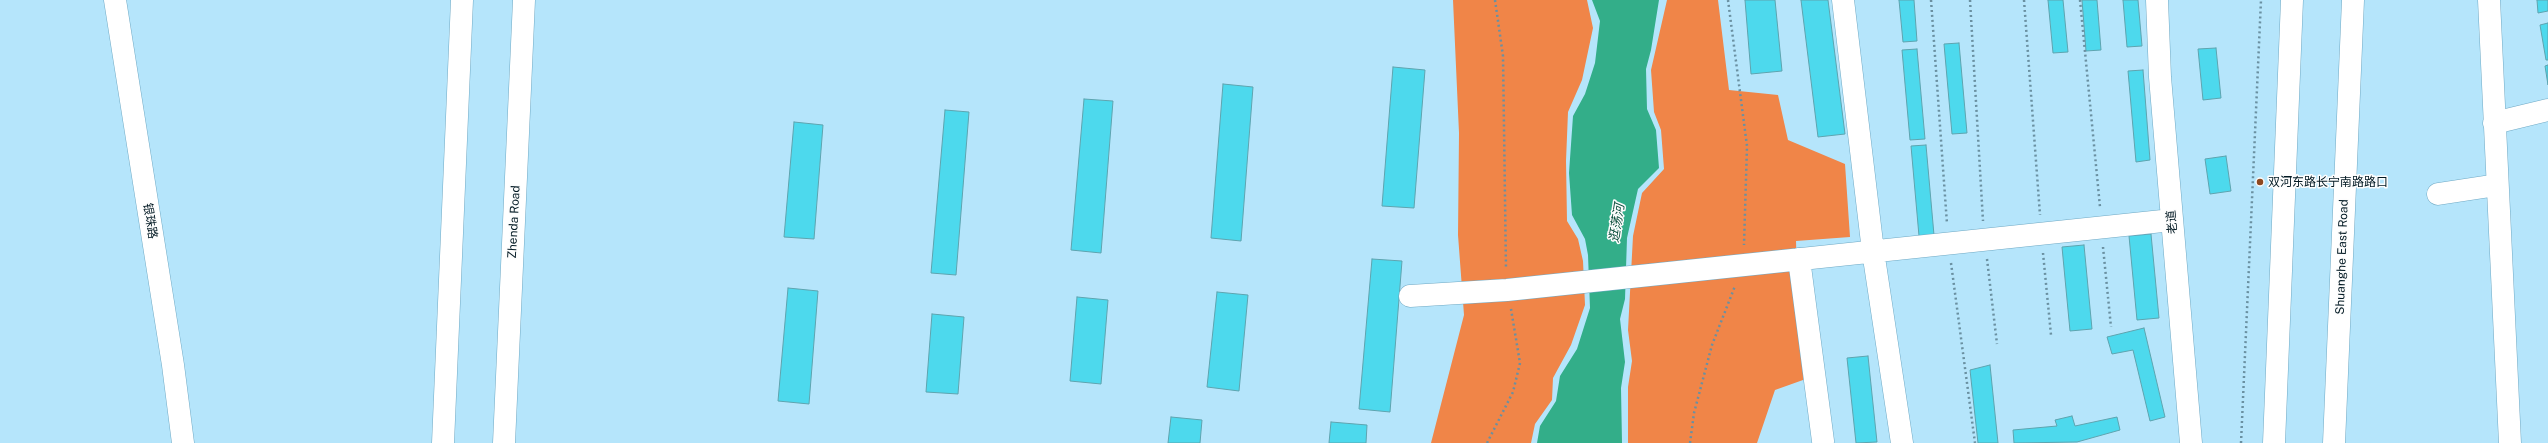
<!DOCTYPE html>
<html>
<head>
<meta charset="utf-8">
<style>
	body { margin:0 }
	canvas { display:block; background:#b5e5fb }
</style>
</head>
<body>
<canvas width="2548" height="443"></canvas>
<script>
const c = document.querySelector('canvas').getContext('2d');
c.lineJoin = 'round';
function fillPath(path, color) { c.fillStyle = color; c.fill(path, 'evenodd'); }
const toPath = rows => new Path2D(rows.map(r => 'M' + r).join(''));
function trace(path, color, width, dash) { c.strokeStyle = color; c.lineWidth = width; c.lineCap = dash ? 'butt' : 'round'; c.setLineDash(dash || []); c.stroke(path); }
function label(font, color, halo, rows, align = 'center') {
  c.font = font + ' "Public Sans","Noto Sans SC",sans-serif'; c.lineWidth = 3; c.setLineDash([]); c.textBaseline = 'middle'; c.strokeStyle = halo; c.fillStyle = color; for (const [text, x, y, turn = 0] of rows) {
    c.save(); c.translate(x, y); c.rotate((+turn || 0) * Math.PI / 180); c.textAlign = isNaN(turn) ? turn : align; if (halo) c.strokeText(text, 0, 0); c.fillText(text, 0, 0); c.restore();
  }
}
const forest = toPath([
	[1453,0,1587,0,1593,28,1582,80,1568,112,1566,161,1567,221,1578,239,1583,261,1585,305,1571,345,1553,378,1552,400,1535,424,1531,443,1431,443,1464,315,1458,235,1459,133],
	[1667,0,1718,0,1729,90,1778,95,1788,140,1845,164,1850,237,1796,241,1797,273,1809,376,1803,380,1775,390,1757,443,1628,443,1628,387,1632,361,1628,330,1633,236,1642,193,1664,169,1661,130,1654,112,1651,70]
]);
const water = toPath([
	[1592,0,1659,0,1651,50,1646,69,1647,109,1656,130,1659,168,1638,189,1627,238,1625,299,1620,319,1625,362,1621,388,1622,443,1537,443,1540,426,1556,401,1560,376,1577,349,1590,308,1588,255,1585,239,1572,215,1569,173,1573,116,1585,94,1595,63,1600,21]
]);
const building = toPath([
	[1745,0,1775,0,1782,71,1751,74,1745,0],
	[1801,0,1828,0,1845,134,1818,137,1801,0],
	[1899,0,1914,0,1917,41,1903,42,1899,0],
	[2048,0,2063,0,2068,52,2053,53,2048,0],
	[2082,0,2097,0,2101,50,2086,51,2082,0],
	[2123,0,2138,0,2142,46,2127,47,2123,0],
	[2537,0,2548,0,2548,11,2538,13,2537,0],
	[2548,23,2548,60,2546,60,2540,25,2548,23],
	[1959,43,1967,133,1952,134,1944,44,1959,43],
	[2216,48,2221,98,2203,100,2198,49,2216,48],
	[1917,49,1925,139,1910,140,1902,50,1917,49],
	[2548,65,2548,85,2545,66,2548,65],
	[1393,67,1425,70,1414,208,1382,206,1393,67],
	[2143,70,2150,160,2136,162,2128,71,2143,70],
	[1223,84,1253,87,1241,241,1211,238,1223,84],
	[1084,99,1113,101,1101,253,1071,250,1084,99],
	[945,110,969,112,956,275,931,273,945,110],
	[794,122,823,125,814,239,784,237,794,122],
	[1926,145,1934,235,1919,236,1911,146,1926,145],
	[2226,156,2231,191,2210,194,2205,159,2226,156],
	[2151,234,2159,318,2137,320,2129,236,2151,234],
	[2084,245,2092,329,2070,331,2062,247,2084,245],
	[1372,259,1402,261,1390,412,1359,409,1372,259],
	[788,288,818,291,809,404,778,401,788,288],
	[1217,292,1248,295,1239,391,1207,387,1217,292],
	[1077,297,1108,300,1101,384,1070,381,1077,297],
	[932,314,964,317,958,394,926,392,932,314],
	[2144,328,2165,417,2150,421,2133,350,2112,354,2107,337,2144,328],
	[1868,356,1877,442,1856,443,1847,358,1868,356],
	[1990,365,1998,443,1978,443,1970,370,1990,365],
	[2072,416,2075,426,2117,417,2120,430,2077,442,2014,443,2013,430,2057,426,2055,420,2072,416],
	[1171,417,1202,420,1200,443,1168,443,1171,417],
	[1331,422,1367,425,1366,443,1329,443,1331,422]
]);
const path = toPath([
	[1495,0,1503,56,1506,269],
	[1728,0,1747,146,1744,245],
	[1931,0,1947,224],
	[1970,0,1983,221],
	[2024,0,2040,215],
	[2080,0,2100,207],
	[2103,247,2111,327],
	[2043,253,2051,335],
	[1987,259,1997,344],
	[1951,263,1975,443],
	[1487,443,1513,392,1520,363,1511,309],
	[1690,443,1694,413,1712,345,1735,286],
	[2241,443,2261,0]
]);
const minor = toPath([
	[115,0,173,365,183,443],
	[1843,0,1873,251,1902,443],
	[2157,0,2160,77,2191,443],
	[2489,0,2510,443],
	[2494,123,2548,110],
	[2438,194,2497,185],
	[1799,259,1823,441],
	[1410,296,1507,290,2172,220],
	[2274,443,2292,0],
	[2334,443,2353,0]
]);
const highway = toPath([
	[443,443,462,0],
	[504,443,524,0]
]);
const markers = [
	[2260,182,4,"#8e4920"]
];
const poiNames = [
	["双河东路长宁南路路口",2268,182]
];
const streetNames = [
	["银珠路",150,221,81],
	["Zhenda Road",514,222,-87],
	["老道",2172,222,-95],
	["Shuanghe East Road",2342,257,-88]
];
const waterNames = [
	["逛荡河",1617,223,-81]
];
fillPath(forest, '#f08548');
fillPath(water, '#33ae89');
fillPath(building, '#4dd9ed');
trace(building, '#5ea4af', 1);
trace(minor, '#6fa9c4', 23);
trace(highway, '#6fa9c4', 23);
trace(path, '#6a90a1', 2.5, [2, 3]);
trace(minor, '#fff', 22);
trace(highway, '#fff', 22);
for (const [x, y, r, color] of markers) { const dot = new Path2D(); dot.arc(x, y, r, 0, 2 * Math.PI); c.fillStyle = color; c.fill(dot); trace(dot, '#fdfdfd', 1.5); }
label('12px', '#011822', '#fdfdfd', poiNames, 'left');
label('12px', '#011822', '#fdfdfd', streetNames);
label('italic 13px', '#0b4f3c', '#fdfdfd', waterNames);
</script>
</body>
</html>
